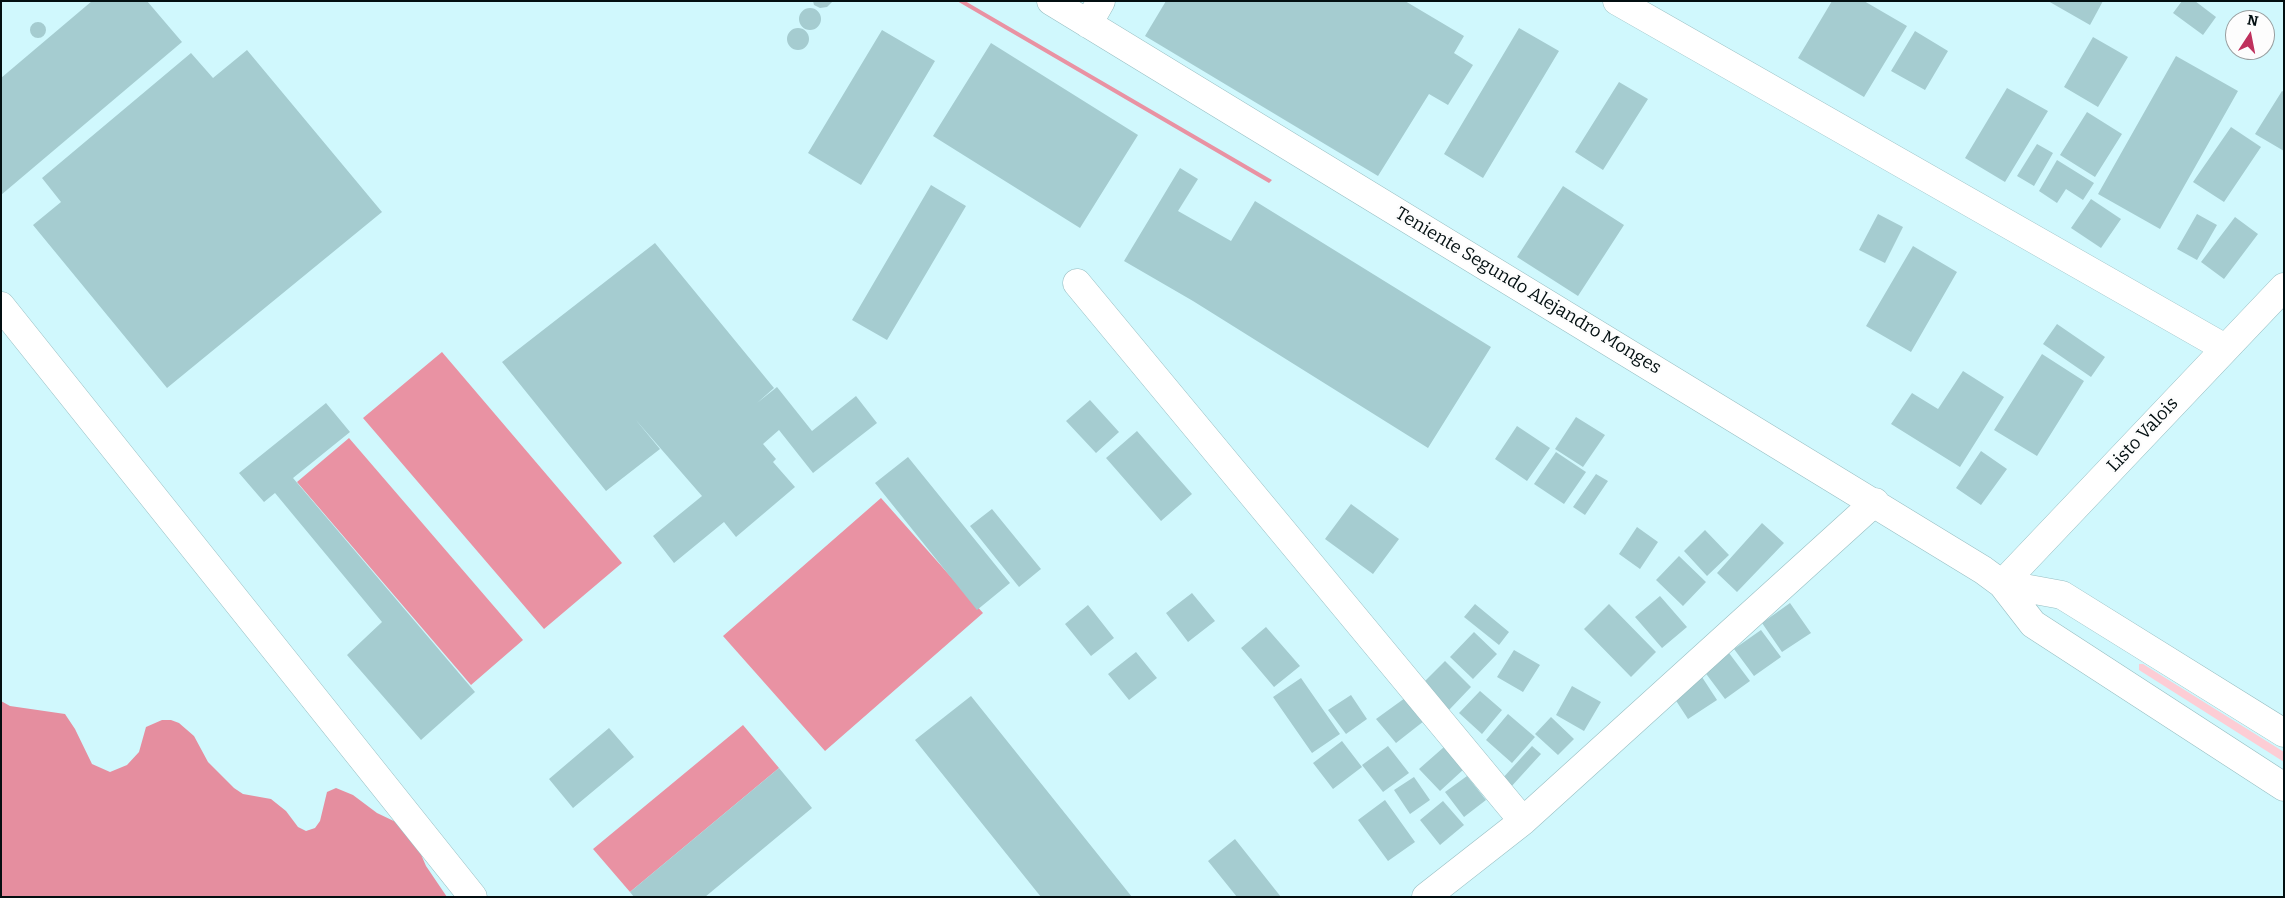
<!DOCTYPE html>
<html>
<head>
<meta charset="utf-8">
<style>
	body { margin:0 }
	#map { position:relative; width:2285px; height:898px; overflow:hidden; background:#d0f8fd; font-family:Bitter,serif }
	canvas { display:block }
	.frame { position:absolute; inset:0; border:2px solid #030f11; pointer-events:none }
	.north { position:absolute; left:2225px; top:10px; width:50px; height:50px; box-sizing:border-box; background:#fdfdfd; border:1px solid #999e9f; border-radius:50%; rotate:11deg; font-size:14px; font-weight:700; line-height:20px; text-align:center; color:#030f11 }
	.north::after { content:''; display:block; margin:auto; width:18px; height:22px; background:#bf315d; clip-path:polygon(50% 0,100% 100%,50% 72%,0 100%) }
</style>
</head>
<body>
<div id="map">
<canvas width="2285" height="898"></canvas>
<div class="frame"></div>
<div class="north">N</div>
</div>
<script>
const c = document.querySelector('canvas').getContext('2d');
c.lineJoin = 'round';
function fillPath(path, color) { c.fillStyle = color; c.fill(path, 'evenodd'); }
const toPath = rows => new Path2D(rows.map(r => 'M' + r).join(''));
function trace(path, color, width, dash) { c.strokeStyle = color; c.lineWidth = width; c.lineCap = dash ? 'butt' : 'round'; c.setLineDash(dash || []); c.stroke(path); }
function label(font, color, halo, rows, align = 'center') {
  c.font = font + ' Bitter,serif'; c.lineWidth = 5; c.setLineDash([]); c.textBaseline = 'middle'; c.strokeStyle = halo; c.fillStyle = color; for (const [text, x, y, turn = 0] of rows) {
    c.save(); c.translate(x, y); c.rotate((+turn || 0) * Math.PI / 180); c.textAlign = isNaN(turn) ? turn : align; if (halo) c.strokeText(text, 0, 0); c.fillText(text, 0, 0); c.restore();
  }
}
const green = toPath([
	[2139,664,2143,664,2284,752,2284,762,2139,670]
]);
const forest = toPath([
	[1,701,10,706,65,714,75,729,92,764,110,772,127,765,139,752,146,727,162,720,171,720,179,723,194,736,208,762,234,788,243,794,271,799,286,811,298,827,306,831,315,828,320,821,327,792,336,788,353,795,377,813,400,824,414,838,426,866,447,897,1,897]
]);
const water = toPath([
	[957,1,965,1,1272,180,1269,183],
	[442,352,622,563,544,629,363,418],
	[349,438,523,640,471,685,297,482],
	[881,498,983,613,825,751,723,636],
	[743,725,779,768,630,892,593,849]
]);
const building = toPath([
	[92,1,147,1,182,42,1,195,1,78],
	[813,1,833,1,827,7,820,8,814,5],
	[1166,1,1405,1,1464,36,1454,53,1473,65,1448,105,1429,94,1378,176,1145,36],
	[1832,1,1864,1,1907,26,1864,97,1798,58],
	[2048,1,2103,1,2090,25],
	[2182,1,2195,1,2216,17,2203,35,2173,13],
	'799 19a11 11 0 1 1 22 0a11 11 0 1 1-22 0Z',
	'30 30a8 8 0 1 1 16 0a8 8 0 1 1-16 0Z',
	[1519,28,1559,51,1483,178,1444,154],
	'787 39a11 11 0 1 1 22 0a11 11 0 1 1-22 0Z',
	[882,30,935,61,861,185,808,153],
	[1915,31,1948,51,1925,90,1891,71],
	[2093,37,2128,57,2098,107,2064,87],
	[991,43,1138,135,1080,228,933,136],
	[247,50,382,212,167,388,33,225,61,202,42,178,191,53,213,78],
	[2176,56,2238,91,2160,229,2098,194],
	[1619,82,1648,99,1603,170,1575,152],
	[2007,88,2048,111,2005,182,1965,158],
	[2282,91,2284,92,2284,151,2255,134],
	[2087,112,2122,134,2095,177,2060,155],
	[2231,127,2261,147,2224,202,2193,182],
	[2037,144,2053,153,2034,186,2017,176],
	[2057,160,2094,183,2083,200,2066,189,2057,203,2039,191],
	[1180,168,1198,179,1178,211,1231,241,1255,201,1491,347,1428,448,1193,301,1124,261],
	[931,185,966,206,887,340,852,320],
	[1563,186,1624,225,1578,296,1517,257],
	[2091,199,2121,219,2101,248,2071,228],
	[1878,214,1903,227,1885,263,1859,250],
	[2197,214,2217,225,2197,260,2177,249],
	[2235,217,2258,234,2224,279,2201,262],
	[655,243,774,388,757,403,777,387,812,431,856,396,877,423,813,473,779,430,763,444,776,459,773,462,795,487,736,537,724,522,674,563,653,536,702,496,635,419,660,449,606,491,502,362],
	[1913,246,1957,272,1911,352,1866,326],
	[2057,324,2105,357,2091,377,2043,344],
	[2042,354,2084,381,2037,456,1994,430],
	[1963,371,2004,397,1960,467,1891,424,1912,393,1938,409],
	[1090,400,1119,432,1096,453,1066,421],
	[326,403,350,432,293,478,475,692,421,740,347,655,382,622,275,493,264,502,239,473],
	[1576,417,1605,435,1583,467,1555,449],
	[1517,426,1550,448,1527,481,1495,459],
	[1137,431,1192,494,1161,521,1106,458],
	[1981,451,2007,469,1981,505,1956,488],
	[1556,452,1586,472,1564,504,1534,484],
	[908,457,1010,583,977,610,875,483],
	[1596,474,1608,481,1585,515,1573,507],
	[1351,504,1399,539,1373,574,1325,539],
	[992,509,1041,569,1019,587,970,526],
	[1762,523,1784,543,1737,592,1717,573],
	[1637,527,1658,542,1640,569,1619,554],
	[1705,530,1729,555,1707,576,1684,551],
	[1679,556,1706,582,1683,606,1656,580],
	[1192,593,1215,621,1188,642,1166,613],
	[1660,596,1687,627,1662,648,1635,617],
	[1790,603,1811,633,1782,652,1762,623],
	[1475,604,1509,632,1499,645,1464,617],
	[1609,604,1656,652,1631,677,1584,629],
	[1088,605,1114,638,1091,656,1065,624],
	[1266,627,1300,666,1274,687,1241,648],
	[1761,630,1781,657,1754,676,1734,649],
	[1474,632,1497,654,1473,679,1450,657],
	[1514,650,1540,665,1523,692,1497,677],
	[1136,652,1157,678,1129,700,1108,674],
	[1729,653,1750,681,1725,699,1704,671],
	[1445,661,1471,687,1449,710,1422,684],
	[1700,674,1717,700,1688,719,1671,693],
	[1301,678,1340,734,1312,753,1273,697],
	[1572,686,1601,702,1584,731,1556,715],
	[1480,691,1502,710,1482,734,1459,713],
	[1351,695,1367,719,1346,734,1328,710],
	[971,696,1132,897,1041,897,915,740],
	[1405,698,1424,721,1396,743,1376,719],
	[1508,714,1535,737,1512,763,1486,740],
	[1551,717,1574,739,1558,755,1535,734],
	[609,728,634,757,573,808,549,779],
	[1342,741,1362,767,1333,789,1313,763],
	[1388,746,1409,773,1383,792,1362,765],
	[1532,746,1541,754,1510,788,1501,780],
	[1444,747,1464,769,1440,791,1419,769],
	[779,768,812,808,705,897,634,897,630,892],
	[1467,776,1486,800,1464,817,1445,792],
	[1414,777,1430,800,1410,814,1394,790],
	[1385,800,1415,842,1388,861,1358,820],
	[1443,801,1464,825,1440,845,1420,820],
	[1235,839,1281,897,1237,897,1208,861]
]);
const minor = toPath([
	[1051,1,1983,570,2002,584,2033,624,2284,787],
	[1617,1,2225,348],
	[1088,24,1101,1],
	[1077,283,1523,821],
	[1,306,473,897],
	[2002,584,2284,287],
	[2002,584,2062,595,2284,733],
	[1426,897,1523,821,1875,502]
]);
const streetNames = [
	["Teniente Segundo Alejandro Monges",1528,291,31],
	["Listo Valois",2143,435,-47]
];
fillPath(green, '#fdcdd5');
fillPath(forest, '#e58e9f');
fillPath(water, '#e992a3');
fillPath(building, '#a5ccd0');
trace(minor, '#97bec2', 29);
trace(minor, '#fff', 28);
label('18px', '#030f11', '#fdfdfd', streetNames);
</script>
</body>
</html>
